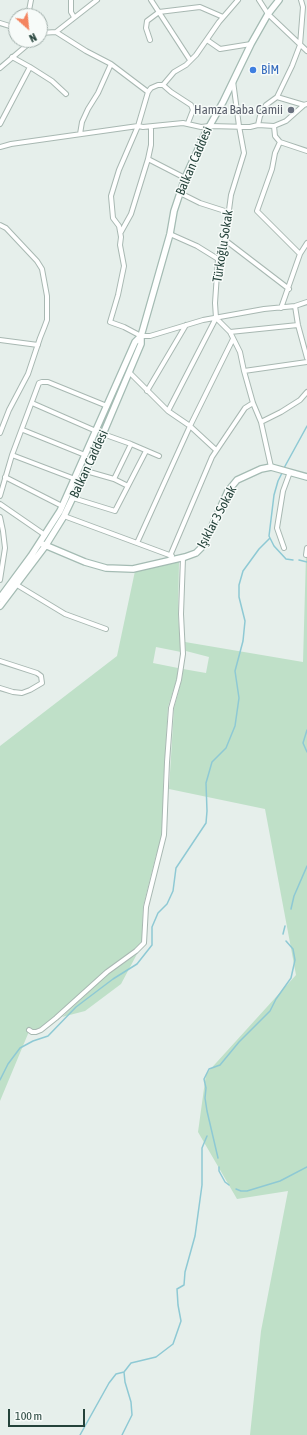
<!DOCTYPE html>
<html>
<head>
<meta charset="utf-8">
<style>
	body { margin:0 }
	#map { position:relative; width:307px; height:1435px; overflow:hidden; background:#e6efeb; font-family:"Asap Condensed",sans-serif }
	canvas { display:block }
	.north { position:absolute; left:8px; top:8px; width:40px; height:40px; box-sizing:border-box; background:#f7fbf9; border:1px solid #a3b1ad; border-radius:50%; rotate:153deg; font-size:11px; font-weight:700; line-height:16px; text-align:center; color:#24423a }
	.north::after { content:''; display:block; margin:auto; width:14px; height:18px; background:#f4845f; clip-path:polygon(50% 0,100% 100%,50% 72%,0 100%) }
	.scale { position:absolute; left:8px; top:1409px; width:77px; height:18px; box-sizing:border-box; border:2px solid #24423a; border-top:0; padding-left:5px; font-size:12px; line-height:14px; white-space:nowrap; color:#24423a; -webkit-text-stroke:3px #f7fbf9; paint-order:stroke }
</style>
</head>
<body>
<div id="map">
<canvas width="307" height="1435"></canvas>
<div class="north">N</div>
<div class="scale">100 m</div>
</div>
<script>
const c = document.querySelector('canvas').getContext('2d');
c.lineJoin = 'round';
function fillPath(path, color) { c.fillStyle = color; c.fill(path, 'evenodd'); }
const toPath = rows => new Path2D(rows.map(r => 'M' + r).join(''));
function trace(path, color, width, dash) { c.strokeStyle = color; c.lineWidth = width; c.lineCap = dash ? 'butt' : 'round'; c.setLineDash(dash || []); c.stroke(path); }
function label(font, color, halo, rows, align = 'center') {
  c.font = font + ' "Asap Condensed",sans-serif'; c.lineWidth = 3; c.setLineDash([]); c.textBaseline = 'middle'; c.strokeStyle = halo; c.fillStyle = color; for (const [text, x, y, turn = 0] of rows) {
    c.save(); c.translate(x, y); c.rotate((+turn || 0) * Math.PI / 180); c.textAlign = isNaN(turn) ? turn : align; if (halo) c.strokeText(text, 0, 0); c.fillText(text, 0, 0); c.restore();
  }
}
const green = toPath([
	[306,555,307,556,307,1435,250,1435,261,1331,288,1191,237,1199,198,1132,206,1074,296,975,265,809,169,789,174,708,182,679,183,669,206,673,209,657,186,651,185,642,303,662],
	[179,562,178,614,181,652,156,647,153,663,178,668,177,678,168,707,163,788,163,836,156,855,143,907,142,941,136,949,106,971,55,1017,40,1029,34,1031,30,1029,0,1101,0,746,117,656,135,571],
	[137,954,121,984,85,1011,62,1017,108,974]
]);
const stream = toPath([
	[284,468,307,426],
	[283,471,278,481,274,495,269,536,274,546,286,559,293,560],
	[299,560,307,562],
	[307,730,303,743,307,752],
	[291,909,294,896,307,866],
	[283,934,285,926],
	[0,1080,8,1064,20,1048,33,1041,48,1036,76,1007,113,979,137,964,152,945,152,927,158,913,167,904,173,891,176,868,206,823,207,811,206,783,212,762,226,748,235,726,239,698,235,671,243,641,245,621,239,597,239,585,243,571,259,549,270,538],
	[218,1158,207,1111,205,1098,206,1088,204,1079,209,1069,220,1065,239,1042,270,1011,276,999,291,978,295,960,293,949,286,941],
	[219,1167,219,1171,225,1182,229,1185],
	[236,1189,241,1191,247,1191,280,1181,307,1167],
	[80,1435,109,1383,116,1374,124,1372],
	[122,1435,132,1415,131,1402,125,1382,124,1372,131,1363,156,1357,173,1344,181,1321,178,1305,177,1289,184,1285,185,1272,195,1236,202,1185,202,1148,207,1136]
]);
const street = toPath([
	[71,0,71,12,74,17],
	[151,0,190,60],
	[259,0,268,14,307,51],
	[28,16,31,0],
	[0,23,16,28],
	[56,32,97,0],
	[40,33,56,32,86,51,111,64,148,92,151,88,158,85,163,85,171,92,191,105,193,110,188,123],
	[150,40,146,28,147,21,159,12,200,7,223,17],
	[207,40,220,49,251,44],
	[12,57,30,67,52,81,66,94],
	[0,68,33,40],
	[233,81,239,126,244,153,231,195,225,240,218,259,215,303,216,318,230,332,240,352,244,371,253,403,261,422,271,467],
	[163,85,174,72,186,65,196,55,219,22,238,0],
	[148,92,138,126,119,170,111,196,113,218,119,226,121,237,120,245,124,266,118,295,110,322,124,327,141,336,150,336,203,320,264,309,295,306,307,302],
	[277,97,304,105],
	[0,124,30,67],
	[258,125,260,116,266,105,277,97,292,66,300,45,303,7,301,0],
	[274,126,275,136,280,142,275,153,272,169,257,211,300,254],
	[80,134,82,122,88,109,98,93,111,64],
	[280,142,307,151],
	[0,147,11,144,138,126,143,127,183,123,201,127,209,126,250,127,258,125,274,126,286,121,304,105,307,104],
	[148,159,185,178],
	[180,193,200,203,228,212],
	[0,225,6,228,37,261,42,269,47,296,47,320,44,328,40,338,28,374,9,410,0,433],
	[121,232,131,214,148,159,151,145,151,127],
	[170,234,197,246,218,259],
	[225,240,289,289],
	[295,306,298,325,307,358],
	[281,308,300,254,307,243],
	[230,332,298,325],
	[0,340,38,345],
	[244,371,307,362],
	[129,372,168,411,190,426,216,450],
	[147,391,186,325],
	[32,403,96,431],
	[168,411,216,318],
	[261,422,281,412,300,400,307,392],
	[23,430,85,455],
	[103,434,131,444,159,456],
	[12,455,75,479],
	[86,471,114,479,128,486],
	[5,477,62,506],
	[114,479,131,444],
	[0,496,12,455,39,383,42,382,48,382,107,406],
	[73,498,115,511,146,451],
	[0,504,45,535],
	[64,516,172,556],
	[0,517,3,531,5,548,0,580],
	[137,543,190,426,233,339],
	[284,548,277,528,283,491,290,472],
	[306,555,307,548],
	[170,556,212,457,245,408,253,403],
	[17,585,65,614,106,629],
	[0,661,37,673,41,676,42,683,30,690,22,693,13,692,0,688],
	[29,1030,32,1032,36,1032,41,1030,56,1018,107,972,136,951,144,943,146,907,164,835,167,762,171,708,179,680,183,654,181,614,183,558]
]);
const secondary = toPath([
	[40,543,85,562,106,568,133,569,185,557,196,553,203,546,228,491,237,480,261,469,271,467,307,477],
	[0,598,31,556,60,511,135,342,141,336],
	[0,606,46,545,64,516,103,434,141,344,141,336,170,234,174,211,185,178,205,134,223,102,251,44,268,14,279,0]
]);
const markers = [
	[253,70,4,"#3f7fe0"],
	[291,110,4,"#6b7280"]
];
const shopNames = [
	["BİM",261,70]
];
const worshipNames = [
	["Hamza Baba Camii",283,110]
];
const streetNames = [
	["Balkan Caddesi",194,161,-67],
	["Türkoğlu Sokak",223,246,-81],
	["Balkan Caddesi",89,464,-65],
	["Işıklar 3 Sokak",217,517,-62]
];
fillPath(green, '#bfe0c8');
trace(stream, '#8ec9d4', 1.5);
trace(street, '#a8b8b2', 6);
trace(secondary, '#a4bbb3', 8);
trace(street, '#fff', 4);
trace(secondary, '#fff', 5.5);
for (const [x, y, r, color] of markers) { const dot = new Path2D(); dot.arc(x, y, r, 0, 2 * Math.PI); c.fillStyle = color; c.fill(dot); trace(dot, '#f7fbf9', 1.5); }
label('13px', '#366cbe', '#f7fbf9', shopNames, 'left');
label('13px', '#5b616d', '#f7fbf9', worshipNames, 'right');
label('13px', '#24423a', '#f7fbf9', streetNames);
</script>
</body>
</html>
